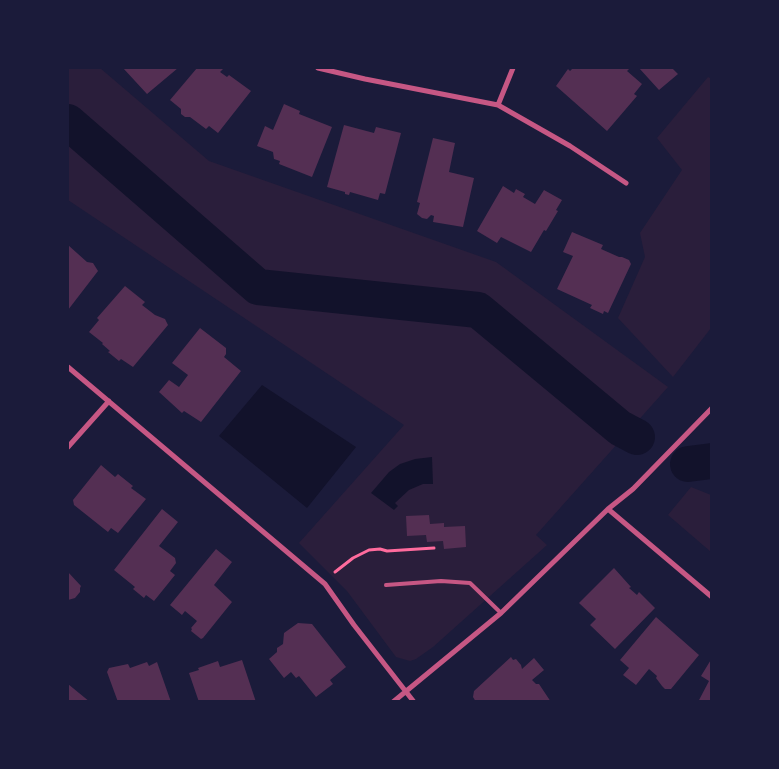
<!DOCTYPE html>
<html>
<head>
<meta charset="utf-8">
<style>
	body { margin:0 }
	#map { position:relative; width:779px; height:769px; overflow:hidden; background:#1b1b3a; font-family:"Space Grotesk",sans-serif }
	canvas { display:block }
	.frame { position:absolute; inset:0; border:69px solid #1b1b3a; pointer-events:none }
</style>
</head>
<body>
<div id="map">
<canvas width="779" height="769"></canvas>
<div class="frame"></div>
</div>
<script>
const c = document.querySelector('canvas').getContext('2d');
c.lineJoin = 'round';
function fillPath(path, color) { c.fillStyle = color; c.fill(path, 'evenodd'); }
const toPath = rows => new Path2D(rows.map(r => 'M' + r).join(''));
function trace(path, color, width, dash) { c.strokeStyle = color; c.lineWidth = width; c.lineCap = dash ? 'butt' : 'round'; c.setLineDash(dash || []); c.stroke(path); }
const green = toPath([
	[68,68,100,68,209,161,496,262,668,387,536,535,547,545,433,647,416,659,410,661,396,657,347,591,299,543,404,425,68,200],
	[708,77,712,79,711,328,673,377,618,318,645,257,640,233,682,170,657,138],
	[691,487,711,495,711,552,668,515]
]);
const water = toPath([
	[262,385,356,447,307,508,219,436],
	[432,457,433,484,423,484,409,490,395,503,398,506,394,510,371,493,389,472,400,464,415,459]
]);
const river = toPath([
	[68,122,258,287,478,310,620,428,637,437],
	[688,464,712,461]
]);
const building = toPath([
	[123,68,178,68,147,94],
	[197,68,222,68,223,69,220,72,227,77,229,75,251,91,218,133,209,126,206,129,190,117,185,117,181,114,181,109,170,100],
	[573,68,630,68,627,71,642,84,634,94,637,96,607,131,556,86,568,69,570,71],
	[639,68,672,68,678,74,659,90],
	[284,104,300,111,299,114,332,127,312,177,279,164,280,161,274,159,273,152,257,146,265,126,273,130],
	[344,125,374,133,376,127,401,133,385,194,380,193,378,200,350,192,349,195,345,194,345,192,327,187],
	[433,138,455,143,449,172,474,178,463,227,433,222,434,216,431,215,427,219,422,218,417,214,420,203,417,202],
	[503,186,514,193,516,189,525,194,523,197,535,204,544,190,562,200,556,210,558,211,546,231,544,230,531,252,501,237,497,243,477,231],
	[572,232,603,245,601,249,619,257,622,257,629,260,631,264,608,313,604,311,603,314,590,308,592,305,557,289,573,256,563,252],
	[68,245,87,262,93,263,98,271,68,310],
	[125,286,145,302,142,305,155,315,165,319,168,325,133,367,121,359,119,361,108,352,110,351,102,344,103,343,89,332,99,320,97,318],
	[200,328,226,348,226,354,224,357,241,371,201,422,184,411,182,413,159,392,169,380,179,387,188,375,172,363],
	[101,465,115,477,118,474,133,486,131,488,146,499,118,533,111,528,108,532,74,505,73,500],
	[162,509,178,522,159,546,175,558,176,563,170,571,175,575,154,601,146,595,144,598,133,589,135,587,114,570],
	[429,515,430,524,444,523,444,527,465,526,466,547,444,549,443,541,427,542,426,535,407,536,406,516],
	[216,549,232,562,214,585,232,602,203,638,201,639,191,631,192,629,191,628,197,621,185,611,182,615,170,605],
	[614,568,631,587,629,588,637,595,639,592,655,608,615,649,590,625,596,619,579,603],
	[68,572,81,586,80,588,80,592,75,598,68,600],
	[656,617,699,655,671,689,665,689,662,686,656,678,657,676,649,669,636,685,623,675,629,668,620,660],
	[298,623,312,624,346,667,330,680,333,684,316,697,299,676,296,678,291,672,284,678,269,659,277,652,277,648,283,644,284,633],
	[511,657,513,660,516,659,521,665,522,669,534,658,544,670,532,680,536,684,539,684,551,702,476,702,473,697,474,691],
	[712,658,712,702,698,702,709,681,701,676],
	[242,660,256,702,199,702,189,673,199,670,198,668,218,661,220,667],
	[147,662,149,666,157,662,171,702,118,702,107,672,109,668,128,664,130,668],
	[68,684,90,702,68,702]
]);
const path = toPath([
	[335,572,353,558,369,550,380,549,387,551,434,548]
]);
const service = toPath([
	[386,585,441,581,470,583,501,613]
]);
const minor = toPath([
	[318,68,365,79,498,105,570,146,626,183],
	[498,105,513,68],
	[68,367,325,584,354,625,414,702],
	[68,447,109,401],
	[608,509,712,597],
	[393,702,501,613,608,509,633,489,712,408]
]);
fillPath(green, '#2a1e3b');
fillPath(water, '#12122b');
trace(river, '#12122b', 36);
fillPath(building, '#542f53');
trace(path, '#ff6b9d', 3);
trace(service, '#c65784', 4);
trace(minor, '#c65784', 5);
</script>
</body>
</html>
